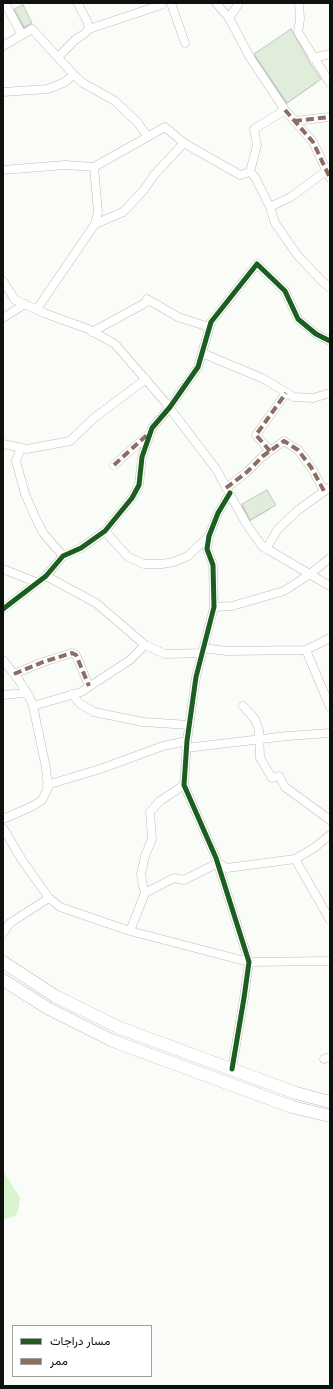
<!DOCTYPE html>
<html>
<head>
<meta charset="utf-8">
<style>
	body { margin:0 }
	#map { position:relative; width:333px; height:1389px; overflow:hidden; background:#fafcf8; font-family:"Noto Serif",Vazirmatn,serif }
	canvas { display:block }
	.frame { position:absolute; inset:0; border:4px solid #0f110f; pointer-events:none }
	.legend { position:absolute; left:12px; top:1325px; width:140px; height:52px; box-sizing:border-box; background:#fff; border:1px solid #9fa09f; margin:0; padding:5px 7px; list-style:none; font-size:12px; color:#0f110f }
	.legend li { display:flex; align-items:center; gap:8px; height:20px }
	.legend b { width:20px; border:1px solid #9fa09f }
</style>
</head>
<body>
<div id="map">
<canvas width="333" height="1389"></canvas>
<div class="frame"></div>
<ul class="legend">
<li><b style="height:5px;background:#1b5e20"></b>مسار دراجات</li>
<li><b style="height:5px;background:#8d6e63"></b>ممر</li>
</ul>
</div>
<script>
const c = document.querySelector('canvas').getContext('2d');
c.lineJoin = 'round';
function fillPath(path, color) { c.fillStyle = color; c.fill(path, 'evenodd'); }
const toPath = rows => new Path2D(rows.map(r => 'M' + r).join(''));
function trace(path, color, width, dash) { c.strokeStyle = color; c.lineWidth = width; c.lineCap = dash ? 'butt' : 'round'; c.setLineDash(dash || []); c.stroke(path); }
const green = toPath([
	[3,1171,20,1198,18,1211,15,1216,3,1220]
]);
const shadow = toPath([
	[15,10,31,23,26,28,19,32,10,15],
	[255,55,308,62,320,79,315,84,282,107,250,60],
	[266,491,274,505,269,510,245,524,237,510,242,505]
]);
const building = toPath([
	[23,5,32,23,24,27,14,9,23,5],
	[291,29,309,61,321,79,287,103,254,54,291,29],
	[267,490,276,505,250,520,242,504,267,490]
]);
const street = toPath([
	[5,3,22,35],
	[171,3,185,43],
	[216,3,229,18,251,59,285,110,254,129,257,145,250,172],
	[299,3,300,19,298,32,330,83],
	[229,18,239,3],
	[89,29,161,5],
	[3,46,32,29,74,75,83,83,115,101,138,123,147,136],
	[58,57,75,40,84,34,89,29,87,21,78,4,79,3],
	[313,58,330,54],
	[3,92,48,89,63,83,74,75],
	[285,110,313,142,330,178],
	[294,121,330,117],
	[3,170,65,165,94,167,165,127,184,143],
	[270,207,291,197,330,168],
	[95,224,123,212,143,191,154,175,184,143,240,175,250,172,255,177,270,207,275,223,298,256,321,280,330,288],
	[3,281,15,300,44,313,88,329,115,344,165,402,216,469,247,525,262,546,330,586],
	[37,309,95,224,98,212,94,167],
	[3,318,25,304],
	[92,332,147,302,147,299,178,317,209,327],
	[202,353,264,379,294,397,313,398,330,393],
	[3,444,27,449,70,441,94,418,146,379],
	[21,448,16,461,25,494,37,521,44,534,63,556],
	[270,451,256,435,286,393],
	[114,465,149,434],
	[226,488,247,472,263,456,284,441,298,450,311,467,324,491],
	[230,493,218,513,209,536,207,549,213,565,214,607,196,677,187,741,184,785,216,858,249,962,244,998,232,1069],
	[105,531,128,557,144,564,162,564,174,562,188,556,209,536],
	[266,549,278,529,297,511,330,487],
	[3,569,38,583],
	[46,576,96,603,145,645,165,654,202,653],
	[214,607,232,606,284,591,310,574,330,558],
	[3,609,46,576,63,556,81,548,105,531,132,498,139,485,142,457,152,428,170,407,198,367,211,322,257,264,285,291,298,319,316,334,330,341],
	[203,648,227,651,306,650,330,638],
	[306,650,330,707],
	[3,660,18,679,29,696,33,706,46,768,48,788,42,800,33,806,3,819],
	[14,674,43,662,72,653,76,655,89,686],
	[72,694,79,703,94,712,143,722,189,725],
	[3,695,24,693,29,696],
	[33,706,81,692,130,660,145,645],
	[243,706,255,719,259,730,260,758,272,778,279,776,285,787,330,820],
	[186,748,287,736,330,733],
	[47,785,103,768,163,746,187,741],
	[3,828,22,860,49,898],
	[295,859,330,920],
	[145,893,174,878,184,880,218,863,227,868,295,859,314,848,330,835],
	[130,931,145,893,143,886,141,874,145,856,152,839,150,812,160,801,184,785],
	[3,933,10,923,49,898,60,907,130,931,249,962,330,961],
	[324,1059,330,1057]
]);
const primary = toPath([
	[3,962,55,996,120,1028,296,1093,330,1102],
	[3,980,49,1009,113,1041,292,1107,330,1116]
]);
const quiet = toPath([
	[285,110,313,142,330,178],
	[294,121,330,117],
	[270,451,256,435,286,393],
	[114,465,148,434],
	[226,488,247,472,263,456,284,441,298,450,311,467,324,491],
	[14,674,43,662,72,653,76,655,89,686]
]);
const cycleway = toPath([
	[230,493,218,513,209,536,207,549,213,565,214,607,196,677,187,741,184,785,216,858,249,962,244,998,232,1069],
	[3,609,46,576,63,556,81,548,105,531,132,498,139,485,142,457,152,428,170,407,198,367,211,322,257,264,285,291,298,319,316,334,330,341]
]);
fillPath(green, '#d8f5ce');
fillPath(shadow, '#0003');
fillPath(building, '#e0eddb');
trace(building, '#c4c6c3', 1);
trace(street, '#bdbebc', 9);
trace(primary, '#bdbebc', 13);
trace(street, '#fefffe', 8);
trace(primary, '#fefffe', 12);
trace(quiet, '#8d6e63', 4, [8, 4]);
trace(cycleway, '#1b5e20', 5);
</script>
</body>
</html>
